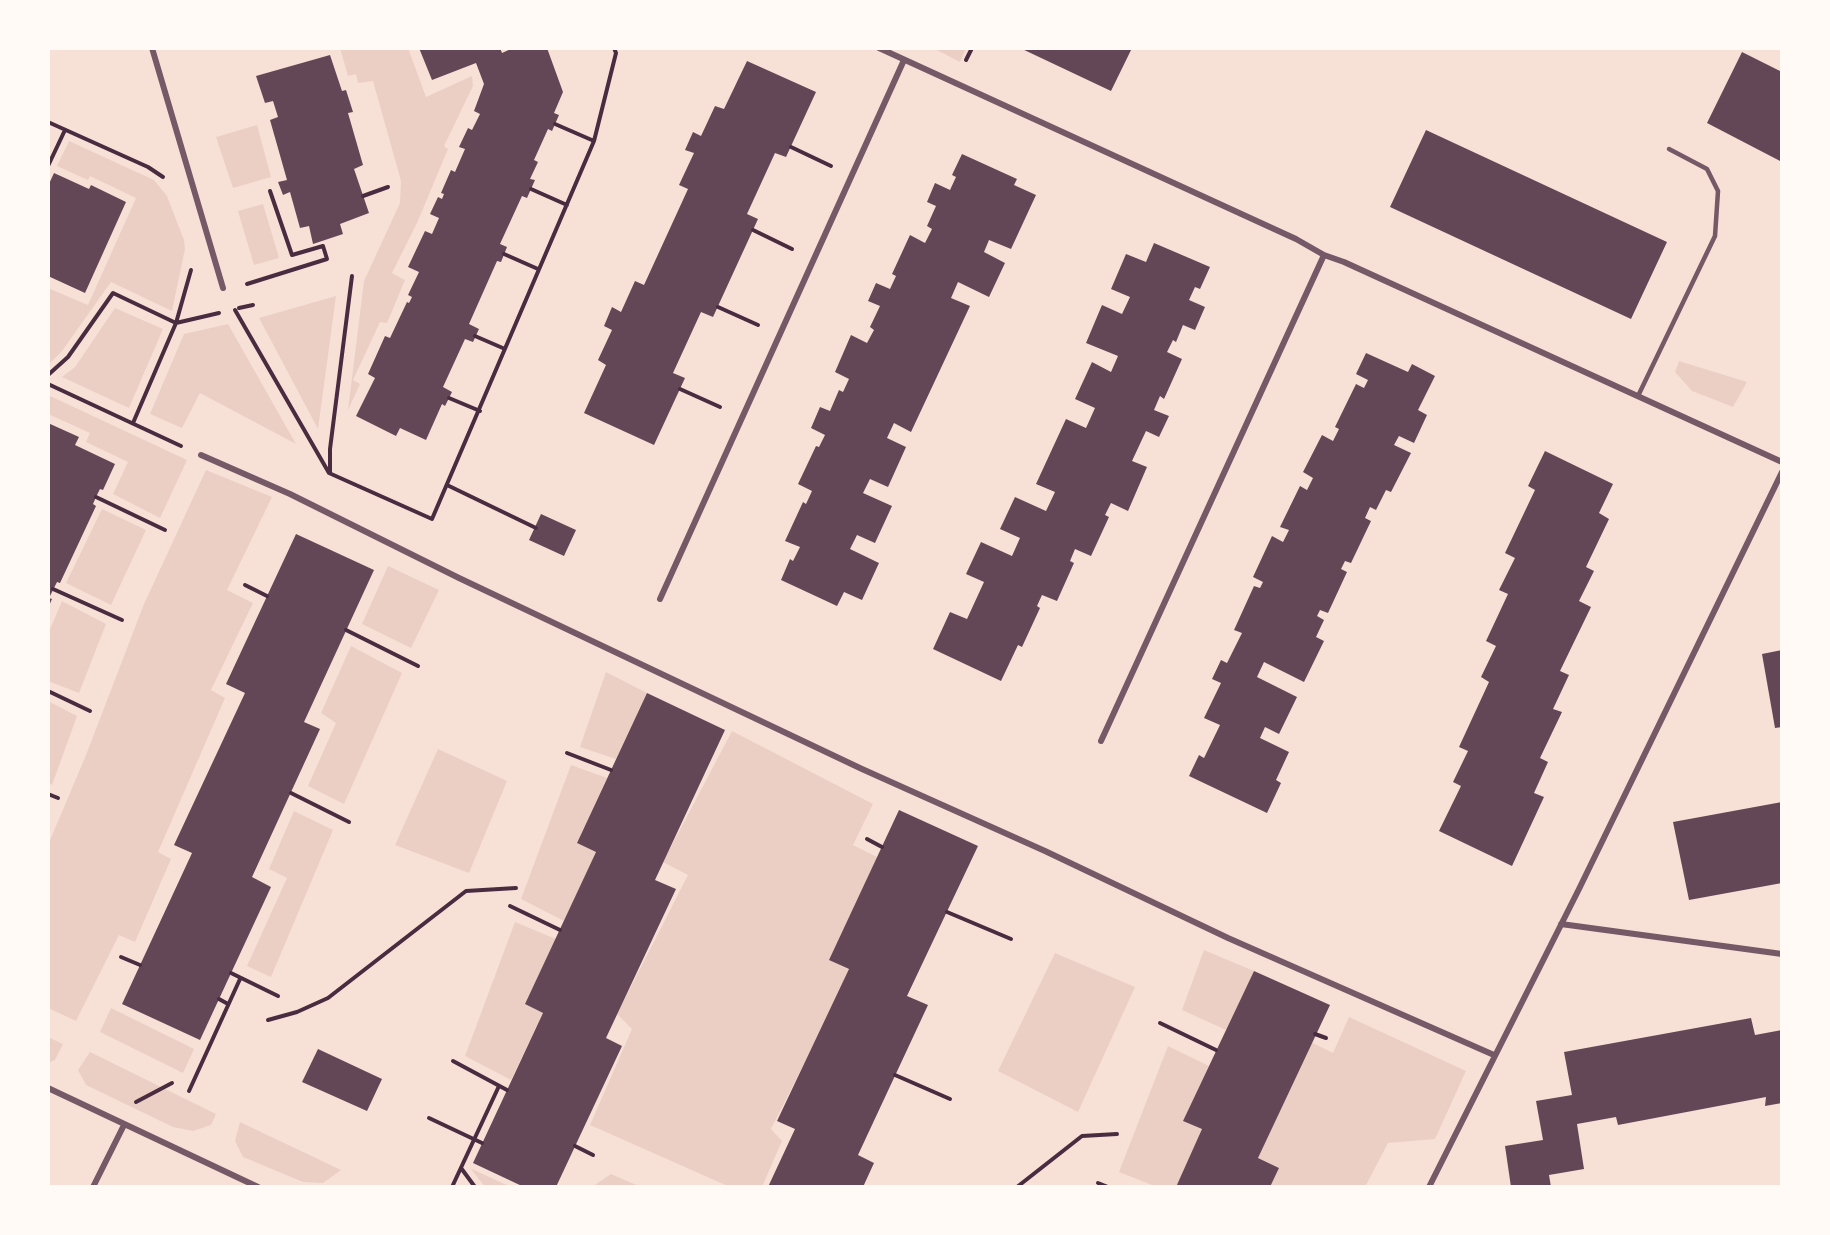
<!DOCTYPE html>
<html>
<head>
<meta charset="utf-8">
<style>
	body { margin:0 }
	#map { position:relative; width:1830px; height:1235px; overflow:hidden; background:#f7e1d7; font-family:"Roboto Serif",serif }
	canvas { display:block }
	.frame { position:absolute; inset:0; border:50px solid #fffaf5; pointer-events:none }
</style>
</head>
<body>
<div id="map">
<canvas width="1830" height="1235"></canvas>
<div class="frame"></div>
</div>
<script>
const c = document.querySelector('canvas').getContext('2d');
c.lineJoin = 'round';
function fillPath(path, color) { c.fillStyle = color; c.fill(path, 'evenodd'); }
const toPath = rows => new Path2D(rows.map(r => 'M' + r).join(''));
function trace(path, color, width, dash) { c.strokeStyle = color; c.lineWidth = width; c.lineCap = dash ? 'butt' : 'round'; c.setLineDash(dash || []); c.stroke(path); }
const green = toPath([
	[340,48,408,48,426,97,472,76,473,86,444,146,448,149,417,223,392,273,405,280,387,323,380,322,353,380,360,384,348,410,364,281,400,203,401,181,373,81,358,83,356,74,348,76],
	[933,48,966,48,960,62],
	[257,125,271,177,233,188,216,137],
	[69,141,154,180,167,196,184,240,185,249,172,311,111,282,62,351,48,365,48,288,88,305,136,198,90,176,88,180,57,166],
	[263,204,279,258,254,265,238,211],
	[336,296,318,429,259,318],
	[115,308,163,329,129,408,62,377,75,367],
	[228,324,296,444,200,393,182,428,150,414,184,334],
	[1679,361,1747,382,1733,407,1692,391,1675,372],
	[48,395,187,460,160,518,113,494,128,462,86,442,90,433,48,414],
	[206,470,272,497,227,590,253,603,211,690,225,698,158,852,171,859,135,942,119,935,76,1021,48,1008,48,845,86,755,144,604],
	[102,509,146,530,111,605,66,583],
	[388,566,439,590,411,648,362,624],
	[62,601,106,624,79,693,48,681,48,634],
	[351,646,402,673,344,804,308,786,336,723,321,713],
	[606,672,647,693,616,759,580,747],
	[48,701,77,716,52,785,48,783],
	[732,731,873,804,853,845,877,857,832,961,851,971,771,1129,782,1141,762,1187,730,1187,590,1125,632,1029,617,1014,688,875,663,862],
	[438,749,507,781,469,873,395,845],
	[571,765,607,778,577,843,596,852,564,921,521,899],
	[294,811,333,830,271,977,247,966,287,878,269,869],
	[515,922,556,939,525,1004,543,1013,511,1080,465,1056],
	[1204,950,1254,971,1226,1030,1182,1010],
	[1055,953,1135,987,1078,1112,998,1071],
	[111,1008,194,1049,183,1073,100,1032],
	[1349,1017,1466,1071,1435,1139,1388,1143,1365,1187,1270,1187,1279,1168,1258,1158,1311,1042,1333,1053],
	[48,1037,63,1044,55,1060,48,1063],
	[1168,1046,1209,1066,1184,1120,1202,1129,1176,1187,1157,1187,1119,1172],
	[90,1052,216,1114,211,1125,193,1131,173,1127,86,1085,78,1070],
	[240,1122,341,1170,323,1183,303,1182,243,1157,235,1141],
	[471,1169,472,1169,511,1187,485,1187],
	[611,1174,641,1187,592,1187]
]);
const building = toPath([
	[419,48,500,48,502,53,513,48,547,48,563,92,554,113,559,115,552,131,548,129,534,160,538,162,530,179,535,180,527,198,522,196,500,244,507,247,501,262,497,261,469,324,479,329,473,342,465,339,443,387,452,392,445,406,442,404,426,440,400,428,396,436,356,416,375,378,368,374,385,336,390,338,407,302,409,303,412,297,408,295,419,272,408,267,425,231,432,234,439,218,430,214,438,197,442,199,444,194,441,193,451,170,455,172,465,149,459,147,468,128,472,130,480,114,474,111,484,84,476,63,432,80],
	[1020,48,1132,48,1111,91],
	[1742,52,1782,72,1782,162,1707,123],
	[330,55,342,91,346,90,353,112,348,113,363,165,354,169,369,213,340,224,343,234,313,244,309,226,300,228,290,192,283,195,278,182,287,180,270,120,278,117,273,101,265,103,256,76],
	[747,61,816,92,786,157,775,153,747,214,758,219,713,317,701,312,673,373,685,378,654,445,584,413,606,365,598,360,612,330,604,326,612,307,621,312,635,281,644,285,688,189,679,185,694,153,685,150,693,132,701,136,715,106,724,109],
	[1426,130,1667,242,1631,319,1390,207],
	[962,154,1017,179,1014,185,1036,195,1011,249,989,240,984,252,1005,263,989,297,958,282,951,298,970,306,911,432,894,423,887,438,906,447,888,487,870,479,863,493,892,506,875,543,857,535,850,549,879,563,862,600,844,592,837,606,781,580,790,559,793,561,800,547,785,541,803,502,806,504,812,491,798,484,816,446,819,447,825,435,811,428,820,407,830,411,839,390,843,392,849,379,835,372,851,335,867,343,874,330,870,327,880,306,868,301,876,283,890,289,896,276,892,274,910,235,925,243,932,229,927,226,936,206,927,202,935,183,950,190,956,177,952,175],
	[54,173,89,189,91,185,126,202,85,293,48,276,48,186],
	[1154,243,1210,267,1200,289,1195,287,1189,300,1205,307,1195,330,1183,325,1176,342,1173,340,1167,352,1182,359,1164,399,1160,396,1154,410,1169,416,1159,437,1146,431,1132,461,1147,467,1128,511,1111,503,1105,515,1109,517,1091,556,1075,549,1070,561,1074,563,1057,601,1042,595,1037,606,1040,608,1022,647,1018,645,1001,681,933,649,950,612,967,619,984,582,966,574,981,542,1012,556,1020,538,1000,529,1015,497,1046,511,1055,492,1036,484,1066,419,1086,428,1095,408,1075,399,1092,362,1111,372,1118,356,1086,343,1102,305,1122,314,1130,297,1111,289,1126,254,1146,262],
	[1366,353,1408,372,1412,364,1435,376,1418,410,1427,415,1414,443,1399,436,1394,445,1411,453,1391,492,1386,490,1376,510,1370,507,1365,518,1371,521,1351,563,1345,561,1341,569,1347,572,1328,613,1320,610,1317,616,1324,620,1316,637,1324,641,1304,682,1264,662,1257,677,1297,697,1279,734,1265,727,1260,738,1289,752,1276,780,1281,783,1267,813,1189,776,1199,755,1204,758,1220,725,1204,718,1221,683,1212,679,1221,660,1227,663,1242,633,1234,630,1254,586,1260,588,1263,582,1253,577,1272,536,1283,542,1289,530,1280,527,1300,486,1307,490,1313,478,1303,472,1322,435,1333,441,1339,429,1335,427,1356,384,1364,388,1368,380,1356,374],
	[48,423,79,437,75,445,115,464,103,490,100,489,96,497,93,504,96,506,60,583,57,582,49,598,52,599,48,608],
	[1545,451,1613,484,1599,513,1609,519,1586,567,1594,571,1579,601,1591,607,1560,671,1569,675,1553,709,1562,712,1540,758,1548,762,1534,793,1544,797,1512,866,1439,831,1461,786,1453,782,1468,751,1459,747,1489,682,1481,677,1496,646,1486,641,1508,594,1499,590,1515,558,1505,553,1535,490,1528,486],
	[541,514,576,530,564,556,529,540],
	[296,534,374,570,304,722,320,729,252,877,271,887,200,1040,122,1004,192,853,174,845,245,693,226,684],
	[1782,650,1782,727,1775,728,1762,654],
	[647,693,725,730,655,880,676,889,606,1038,622,1046,556,1187,524,1187,473,1163,543,1013,525,1004,596,852,577,843],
	[1782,802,1782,883,1689,900,1673,822],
	[899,810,978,846,907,996,928,1005,858,1155,874,1163,863,1187,768,1187,795,1129,777,1121,849,969,829,960],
	[1254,971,1330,1005,1258,1158,1279,1168,1270,1187,1176,1187,1202,1129,1183,1121],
	[1751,1018,1755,1035,1782,1030,1782,1103,1765,1106,1766,1097,1618,1125,1616,1117,1577,1124,1584,1169,1549,1175,1551,1187,1511,1187,1505,1146,1543,1140,1536,1101,1572,1095,1564,1052],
	[318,1049,382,1079,367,1111,302,1082]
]);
const path = toPath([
	[966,60,972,48],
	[48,122,148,167,163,177],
	[555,124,594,141],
	[791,147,831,166],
	[48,166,65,130],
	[531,189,567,205],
	[363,196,388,187],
	[753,230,792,249],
	[504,254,538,269],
	[247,284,327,259,323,246,292,255,270,191],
	[718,307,758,325],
	[239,308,253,305],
	[235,310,329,473,432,519,594,141,616,53,614,48],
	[475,336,505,349],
	[48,375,68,357,113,293,176,323,219,313],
	[48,384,181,446],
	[680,389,720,407],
	[449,398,480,411],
	[133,423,176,323,191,270],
	[330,473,330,449,352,276],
	[447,485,536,528],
	[96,497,165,530],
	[245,585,267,596],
	[53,589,122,620],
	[346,630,418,666],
	[48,691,90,711],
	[567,753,611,770],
	[291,793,349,822],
	[48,794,58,798],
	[867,839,882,847],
	[510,906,560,930],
	[947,912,1011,939],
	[121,957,140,965],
	[231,973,278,996],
	[219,999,228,1004],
	[268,1020,297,1012,328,998,466,891,516,888],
	[1160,1023,1216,1050],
	[1315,1034,1326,1038],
	[453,1061,507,1090],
	[895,1075,950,1099],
	[189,1091,240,979],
	[136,1102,172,1083],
	[429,1118,482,1143],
	[575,1146,593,1155],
	[461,1168,475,1187],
	[1098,1183,1108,1187],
	[452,1187,499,1086],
	[1017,1187,1082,1136,1117,1134]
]);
const service = toPath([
	[1638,396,1715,236,1718,191,1707,169,1669,149]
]);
const minor = toPath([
	[152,48,223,288],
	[879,48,1296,239,1324,255,1344,262,1782,462],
	[201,455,290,494,459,578,862,769,1045,851,1228,938,1494,1055],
	[660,599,904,60],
	[1101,741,1324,255],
	[1561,924,1782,954],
	[48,1088,258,1187],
	[93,1187,124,1125],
	[1429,1187,1579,889,1782,472]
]);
fillPath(green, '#ebcfc5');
fillPath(building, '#644757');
trace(path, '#4a2c40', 4);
trace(service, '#755966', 4.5);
trace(minor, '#755966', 6);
</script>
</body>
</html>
